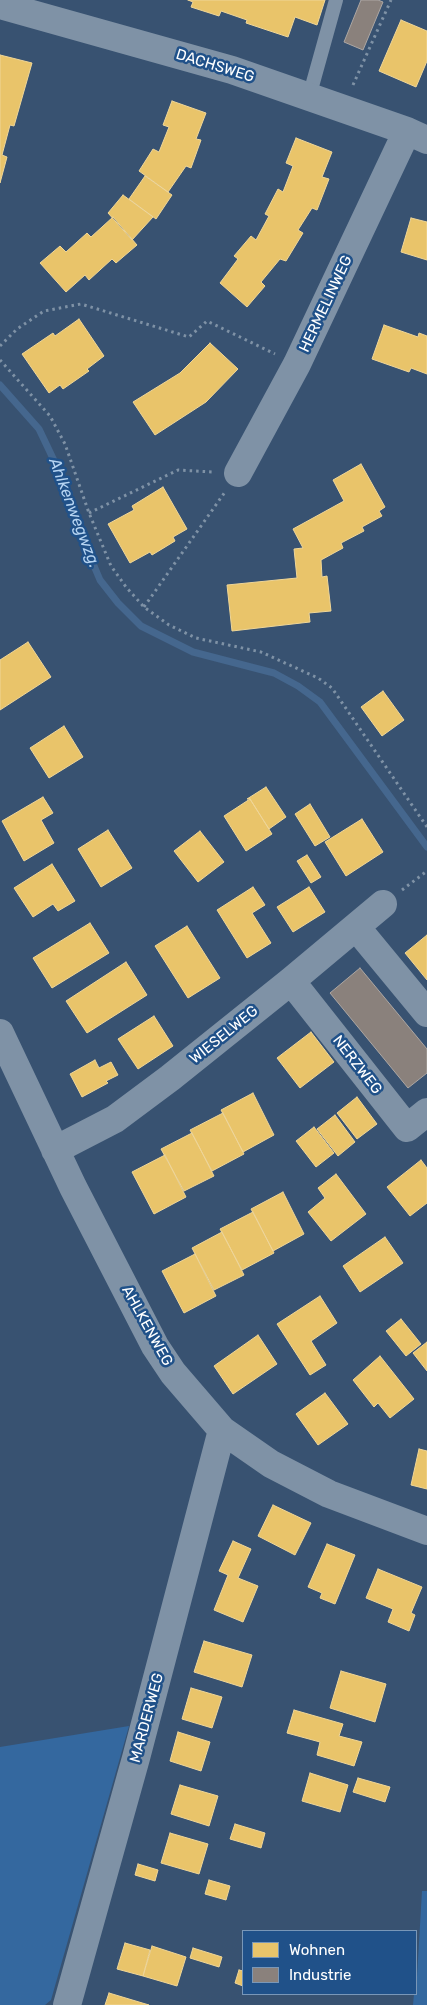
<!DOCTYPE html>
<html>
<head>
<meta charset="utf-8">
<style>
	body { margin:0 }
	#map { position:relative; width:427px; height:2005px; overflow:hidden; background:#385271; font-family:Rubik,sans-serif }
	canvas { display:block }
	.legend { position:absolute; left:242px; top:1930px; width:175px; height:65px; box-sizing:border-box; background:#205189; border:1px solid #7997b8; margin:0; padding:6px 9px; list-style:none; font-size:15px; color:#fff }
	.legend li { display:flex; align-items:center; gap:10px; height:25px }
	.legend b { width:25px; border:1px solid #7997b8 }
</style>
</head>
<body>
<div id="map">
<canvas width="427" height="2005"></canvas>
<ul class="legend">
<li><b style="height:14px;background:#e9c46a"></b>Wohnen</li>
<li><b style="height:14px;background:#8a817c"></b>Industrie</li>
</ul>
</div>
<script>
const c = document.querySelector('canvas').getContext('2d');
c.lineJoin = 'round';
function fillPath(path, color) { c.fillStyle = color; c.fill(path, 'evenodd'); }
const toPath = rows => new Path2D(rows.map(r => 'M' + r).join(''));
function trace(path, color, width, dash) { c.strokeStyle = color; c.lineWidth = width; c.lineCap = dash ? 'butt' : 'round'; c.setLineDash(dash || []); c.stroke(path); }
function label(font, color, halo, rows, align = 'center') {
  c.font = font + ' Rubik,sans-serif'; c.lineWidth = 5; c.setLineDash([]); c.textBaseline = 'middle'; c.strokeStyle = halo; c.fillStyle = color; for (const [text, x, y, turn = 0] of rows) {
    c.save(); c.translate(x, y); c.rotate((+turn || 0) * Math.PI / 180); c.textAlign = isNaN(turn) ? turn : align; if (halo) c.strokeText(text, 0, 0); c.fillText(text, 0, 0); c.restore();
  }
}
const green = toPath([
	[129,1726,51,2000,45,2005,0,2005,0,1747],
	[422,1891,427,1891,427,2005,413,2005,414,1994,416,1994]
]);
const homes = toPath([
	[188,0,325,0,317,25,295,17,288,37,246,23,247,20,221,11,219,16,191,7,193,2,188,0],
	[401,20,427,31,427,61,416,87,379,71,401,20],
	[0,55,32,63,14,126,10,125,2,155,7,157,0,183,0,55],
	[172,101,206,113,196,139,201,140,191,168,186,166,168,192,139,171,153,149,159,152,169,127,163,125,172,101],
	[296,138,332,152,322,177,329,179,317,210,312,208,298,230,303,233,286,261,280,259,261,282,265,286,247,307,220,283,238,259,234,256,251,236,256,240,269,216,265,214,278,189,283,192,293,166,286,163,296,138],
	[145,176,172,195,156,219,129,199,145,176],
	[123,195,153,217,132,240,108,213,123,195],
	[113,217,137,245,116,263,112,259,89,280,85,275,66,292,40,263,60,246,66,252,87,233,91,237,113,217],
	[411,218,427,222,427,260,401,252,411,218],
	[79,319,104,356,87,369,89,371,63,389,60,385,49,393,22,354,53,333,55,336,79,319],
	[384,325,418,337,419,333,427,336,427,374,411,368,409,372,372,359,384,325],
	[210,343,238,369,206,402,155,435,133,402,180,373,210,343],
	[361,464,385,507,379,511,382,516,362,527,364,531,341,543,343,548,321,560,322,577,327,576,331,611,309,613,310,622,232,631,227,585,297,578,294,549,303,548,293,529,344,501,333,480,361,464],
	[163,487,187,529,173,537,175,541,152,555,150,552,130,563,108,524,134,510,132,506,163,487],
	[28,642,51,677,0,710,0,660,28,642],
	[383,691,404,720,382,736,361,707,383,691],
	[64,726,83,757,49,778,30,748,64,726],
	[266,787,286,817,269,829,250,799,247,799,266,787],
	[43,797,53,813,41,820,54,843,24,861,2,821,43,797],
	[250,799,272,834,246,851,224,816,250,799],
	[310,804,330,837,315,846,295,814,310,804],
	[362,819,383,852,346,876,325,842,362,819],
	[108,830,132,868,101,887,78,849,108,830],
	[200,831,224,862,198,882,174,851,200,831],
	[307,855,321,877,311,883,297,861,307,855],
	[52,864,75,901,58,911,53,904,33,917,14,888,52,864],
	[253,887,265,905,252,913,271,943,247,958,217,910,253,887],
	[309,887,325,912,293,932,277,907,309,887],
	[90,923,109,953,52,988,33,958,90,923],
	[187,926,220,978,188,998,155,946,187,926],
	[427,935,427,980,405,953,427,935],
	[126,962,147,995,87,1033,66,1001,126,962],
	[154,1016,173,1046,138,1069,118,1039,154,1016],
	[311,1032,334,1062,300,1088,277,1058,311,1032],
	[95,1060,99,1068,111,1062,118,1075,106,1081,108,1083,82,1097,70,1074,95,1060],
	[253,1093,274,1135,243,1152,221,1110,253,1093],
	[357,1097,377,1124,357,1139,337,1113,357,1097],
	[223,1113,244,1154,212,1171,190,1130,223,1113],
	[335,1115,355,1142,338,1156,317,1129,335,1115],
	[314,1127,334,1153,316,1167,296,1141,314,1127],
	[192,1133,214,1176,184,1191,161,1149,192,1133],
	[165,1155,186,1197,154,1214,132,1172,165,1155],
	[421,1160,427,1168,427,1203,410,1216,387,1187,421,1160],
	[336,1174,366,1214,331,1241,308,1212,325,1198,318,1188,336,1174],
	[283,1192,304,1234,273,1251,251,1209,283,1192],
	[253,1212,274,1253,242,1270,220,1229,253,1212],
	[222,1232,244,1275,214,1290,192,1248,222,1232],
	[385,1237,403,1263,360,1292,343,1266,385,1237],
	[195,1254,216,1296,184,1313,162,1271,195,1254],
	[320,1296,337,1323,311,1341,326,1365,310,1375,277,1324,320,1296],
	[401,1319,421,1344,406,1356,386,1331,401,1319],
	[258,1335,277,1364,233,1394,214,1366,258,1335],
	[427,1342,427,1371,413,1353,427,1342],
	[380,1356,414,1399,390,1418,378,1403,374,1407,353,1380,380,1356],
	[325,1393,348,1424,318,1445,296,1414,325,1393],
	[419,1449,427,1451,427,1489,411,1485,419,1449],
	[273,1505,311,1523,295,1555,258,1536,273,1505],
	[233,1541,251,1549,238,1578,258,1586,243,1622,214,1610,228,1575,219,1571,233,1541],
	[327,1544,355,1555,335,1604,320,1598,322,1593,308,1587,327,1544],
	[378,1569,422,1587,411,1613,415,1615,409,1631,388,1622,393,1609,366,1598,378,1569],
	[204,1641,252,1655,242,1687,194,1672,204,1641],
	[341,1671,386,1684,375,1722,330,1708,341,1671],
	[191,1688,222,1697,212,1728,182,1719,191,1688],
	[294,1710,343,1724,339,1736,362,1742,354,1766,317,1755,320,1742,287,1733,294,1710],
	[178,1732,210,1742,201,1771,170,1761,178,1732],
	[310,1773,348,1785,340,1812,302,1801,310,1773],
	[358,1778,390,1787,385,1802,353,1792,358,1778],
	[180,1785,218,1796,209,1826,171,1814,180,1785],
	[235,1824,265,1833,261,1848,230,1839,235,1824],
	[170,1833,208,1844,199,1874,161,1863,170,1833],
	[138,1864,158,1870,155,1881,135,1875,138,1864],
	[209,1880,230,1886,226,1900,205,1894,209,1880],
	[125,1943,150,1950,143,1976,117,1969,125,1943],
	[152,1946,186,1957,177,1986,143,1976,152,1946],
	[193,1948,222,1957,219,1967,190,1958,193,1948],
	[239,1970,243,1971,243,1986,235,1983,239,1970],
	[109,1993,149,2005,105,2005,109,1993]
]);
const industry = toPath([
	[361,0,378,0,383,2,363,50,344,42,361,0],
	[360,968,427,1049,427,1073,408,1088,330,993,360,968]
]);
const stream = toPath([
	[0,385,39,429,59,471,70,509,100,580,118,603,141,626,193,652,274,673,298,686,320,702,427,847]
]);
const path = toPath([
	[353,85,391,0],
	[0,346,17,329,44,311,81,304,189,337,207,321,275,354],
	[0,360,50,416,65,444,89,513,111,566,126,587,144,607,169,625,196,638,261,652,318,678,332,688,427,827],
	[89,513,178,470,213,472],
	[144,607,225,492],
	[402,890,427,871]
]);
const service = toPath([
	[309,97,336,0]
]);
const minor = toPath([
	[0,5,232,70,407,131,427,140],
	[238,473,297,364,407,131],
	[356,927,427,1013],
	[291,981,407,1128,427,1112],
	[0,1033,73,1187,155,1346,173,1373,222,1430,271,1464,329,1494,427,1531],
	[55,1150,115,1119,170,1078,291,981,383,904],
	[67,2005,136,1758,222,1430]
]);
const streetNames = [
	["DACHSWEG",215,66,17],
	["HERMELINWEG",326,304,-65],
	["WIESELWEG",224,1035,-39],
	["NERZWEG",357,1065,52],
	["AHLKENWEG",147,1326,61],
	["MARDERWEG",147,1718,-75]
];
const waterNames = [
	["Ahlkenwegwzg.",74,513,69]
];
fillPath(green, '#34689f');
fillPath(homes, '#e9c46a');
trace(homes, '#f0d697', 1);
fillPath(industry, '#8a817c');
trace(industry, '#ada7a3', 1);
trace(stream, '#45678e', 7);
trace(path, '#7f92a6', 3, [2.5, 4]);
trace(service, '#7f92a6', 14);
trace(minor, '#7f92a6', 28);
label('15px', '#fff', '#205189', streetNames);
label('italic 16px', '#b6d4f2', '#205189', waterNames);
</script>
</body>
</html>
